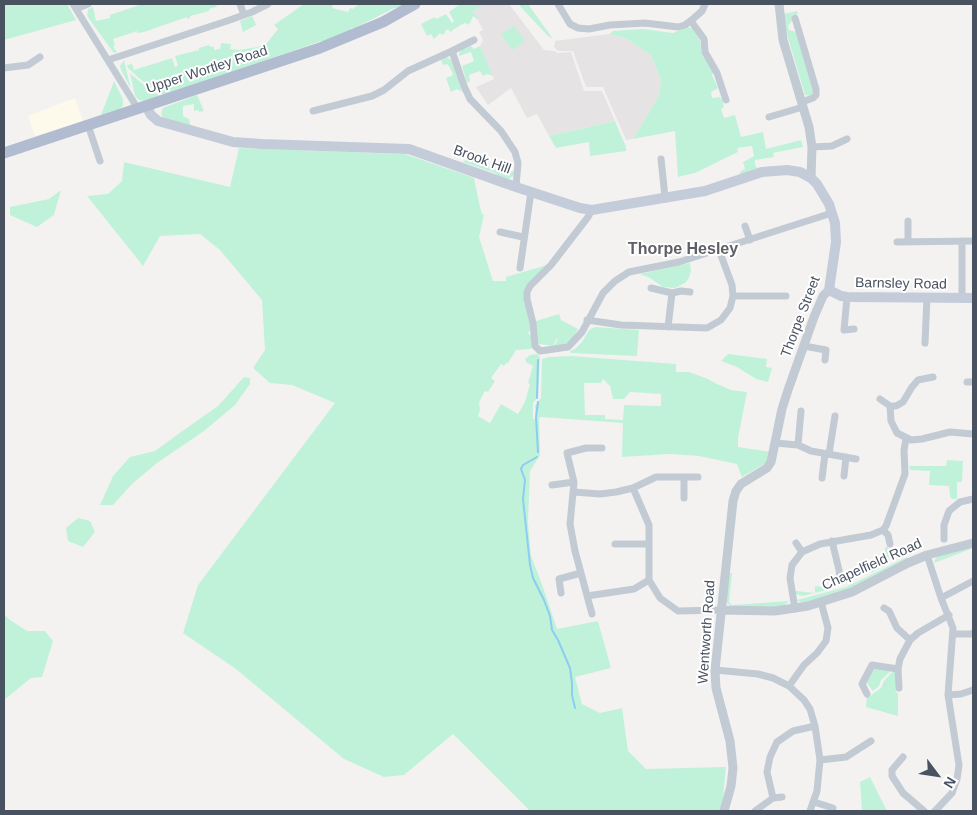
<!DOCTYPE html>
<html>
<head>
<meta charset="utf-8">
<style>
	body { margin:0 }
	#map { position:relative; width:977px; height:815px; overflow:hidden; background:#f4f2f1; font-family:Arial,sans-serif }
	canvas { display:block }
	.frame { position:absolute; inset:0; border:5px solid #485260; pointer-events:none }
	.north { position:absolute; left:912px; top:750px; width:50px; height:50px; -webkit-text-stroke:4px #fff; paint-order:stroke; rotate:121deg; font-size:14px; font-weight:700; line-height:20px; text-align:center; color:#485260 }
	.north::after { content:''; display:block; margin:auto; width:18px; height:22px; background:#485260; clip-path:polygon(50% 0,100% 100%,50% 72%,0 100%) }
</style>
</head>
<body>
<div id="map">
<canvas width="977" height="815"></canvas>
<div class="frame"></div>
<div class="north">N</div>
</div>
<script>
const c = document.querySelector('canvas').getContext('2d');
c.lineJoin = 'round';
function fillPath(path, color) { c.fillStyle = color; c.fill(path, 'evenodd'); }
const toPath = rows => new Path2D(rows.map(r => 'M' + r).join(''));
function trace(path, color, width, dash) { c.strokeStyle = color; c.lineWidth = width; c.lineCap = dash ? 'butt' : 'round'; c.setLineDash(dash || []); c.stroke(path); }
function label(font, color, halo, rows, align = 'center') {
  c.font = font + ' Arial,sans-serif'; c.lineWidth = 4; c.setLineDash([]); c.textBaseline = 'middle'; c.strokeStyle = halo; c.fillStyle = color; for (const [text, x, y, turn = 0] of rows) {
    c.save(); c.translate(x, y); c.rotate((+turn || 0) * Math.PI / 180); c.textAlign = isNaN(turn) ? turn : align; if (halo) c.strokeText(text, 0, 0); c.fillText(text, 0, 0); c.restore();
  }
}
const commercial = toPath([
	[75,98,83,121,35,136,28,116]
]);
const education = toPath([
	[486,4,509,4,544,50,555,51,557,53,571,52,584,91,602,91,615,121,549,136,537,114,527,118,511,88,488,105,476,87,494,79,480,46,483,40,479,32,483,30,473,11],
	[609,34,625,38,651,55,661,80,659,96,633,139,626,140,603,87,586,87,573,51,558,51,554,47,555,41]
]);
const green = toPath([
	[4,4,67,4,76,20,4,40],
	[142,4,218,4,216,7,209,9,209,11,190,16,190,18,187,19,187,17,144,32,137,33,137,31,113,39,115,45,113,46,117,53,113,52,87,16,88,9,93,7,96,21,110,18,110,15],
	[304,4,333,4,332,8,348,12,350,8,353,9,359,4,407,4,399,8,394,8,355,28,351,28,352,32,327,41,321,41,164,96,140,79,128,68,127,65,132,64,134,70,172,58,175,67,178,66,175,56,199,50,199,48,209,45,209,46,214,47,214,50,220,49,221,43,231,44,230,49,239,50,258,47,266,44,278,29,274,25],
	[460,4,486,4,473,11,478,20,473,16,470,23,467,25,466,23,462,24,450,32,448,29,445,31,445,33,442,35,440,33,434,39,431,34,427,36,421,24,435,17,436,19,446,14,452,23,454,21,449,12],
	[518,4,528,4,553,39,548,36],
	[797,11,798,14,792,15,792,21,788,26,789,30,796,32,813,88,813,92,810,96,805,95,786,31,784,14],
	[252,16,256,25,243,32,240,21],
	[514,26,525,41,512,50,501,34],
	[687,27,693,28,700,40,702,54,714,72,712,75,718,88,711,92,712,98,719,97,722,99,724,107,721,109,724,118,735,115,741,137,763,132,766,149,801,140,803,147,773,153,774,157,755,160,755,165,757,168,775,166,775,168,738,177,741,171,745,169,743,162,754,156,752,146,737,148,738,152,695,173,678,177,675,131,633,139,659,96,661,80,651,55,625,38,609,34,613,31,643,29,673,33],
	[471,46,474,49,480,46,493,76,487,74,483,76,480,71,469,75,470,81,467,83,462,66,474,61,471,52,459,56,459,54,461,50],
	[447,57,453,61,462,92,457,89,451,92,446,78,453,75,452,72,449,66,447,64,443,65,441,60],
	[124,60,131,89,121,70,120,66],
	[130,73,145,86,160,96,143,101,139,100,135,96],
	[114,81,123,99,123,106,119,109,101,115],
	[197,95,204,111,199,112,199,110,194,111,194,104,183,106,183,116,189,119,191,126,165,119,162,116,161,113,163,108],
	[615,121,626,147,626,151,590,156,589,142,556,148,549,136],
	[239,148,405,154,474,178,480,207,482,214,484,215,479,237,493,281,506,281,506,277,547,265,529,286,531,329,528,333,531,336,532,348,530,349,516,350,508,363,506,363,504,366,501,364,491,378,495,381,488,392,485,391,479,402,480,410,478,416,488,422,490,423,501,404,518,414,525,402,530,384,528,383,533,366,526,362,525,359,530,355,537,354,540,357,538,397,533,403,533,419,536,419,535,406,541,398,542,359,549,357,571,356,676,364,676,372,689,372,708,379,717,384,731,390,747,392,738,438,738,447,771,452,766,463,742,477,737,464,699,456,670,454,622,457,623,423,541,417,539,418,540,455,530,471,528,523,531,556,543,587,557,629,598,621,611,668,575,677,582,704,600,713,622,708,628,751,646,769,726,767,723,799,720,811,530,811,453,734,404,775,384,777,344,759,236,669,183,633,198,585,335,403,292,385,270,383,253,368,265,350,262,300,220,250,200,234,160,236,143,266,87,196,108,194,122,181,124,162,230,187],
	[603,379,610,386,613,399,624,399,630,392,661,394,661,406,624,405,623,420,605,419,605,415,585,415,584,383,601,383],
	[468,158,497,170,506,172,514,171,514,175,509,179,498,176,495,173,463,162],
	[61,190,54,215,37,227,10,215,10,207,49,199],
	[690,263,691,270,689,278,685,283,675,288,663,287,650,278,640,274],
	[559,314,561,320,578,329,572,339,564,345,554,346,558,339,557,338,553,346,539,344,536,342,536,321],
	[595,327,639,330,637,356,571,353,570,351,575,349,582,342,589,330],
	[728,354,767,359,766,367,772,368,768,382,756,379,737,367,721,361],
	[244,377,250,378,250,384,235,405,204,431,157,463,132,484,113,505,100,505,113,476,130,457,155,451,181,432,218,406],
	[947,460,963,461,962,482,957,482,957,499,952,499,950,496,949,486,929,485,930,471,910,470,909,466,946,466],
	[78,518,90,521,95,532,83,547,68,541,66,528],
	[885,547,888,547,889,563,871,573,872,559,884,559],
	[973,547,973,548,934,563,936,557],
	[907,557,908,560,846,591,806,603,800,602,797,600,846,587],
	[730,573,732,573,729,602,732,605,789,601,783,607,732,607,727,603,726,600,728,575],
	[815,586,834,588,803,596,796,594,796,591,815,593],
	[4,614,10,620,27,631,45,631,53,641,42,677,31,678,4,700],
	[874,667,891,671,881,680,879,686,873,691,866,682],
	[893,671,895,671,896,692,898,693,898,716,866,707,867,696,870,696,881,688,884,681],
	[870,777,887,811,862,811,860,782]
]);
const stream = toPath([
	[537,398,538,360],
	[538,402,536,417,538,452],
	[537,457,523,465,521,469,525,480,523,499,530,565,533,578,544,600,550,616,552,630,558,640,570,668,572,683,572,695,575,708]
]);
const minor = toPath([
	[73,4,138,109],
	[240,4,244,15],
	[558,4,570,24,578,28,589,29,610,25,645,23,678,27,685,25,694,18,702,11,705,4],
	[76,9,88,4],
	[795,18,816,89,816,95,813,98,802,102],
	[691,21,704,39,705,52,717,73,726,100],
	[452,51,474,40],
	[108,60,227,21,252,12,268,4],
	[4,68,28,65,40,57],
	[313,111,372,96,384,90,408,71,452,51,464,86,470,99,501,131,515,152,518,163,516,187],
	[769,117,803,107],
	[88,125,100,161],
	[812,147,832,146,847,139],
	[661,159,665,197],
	[592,210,588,217,551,265,530,286,527,292,527,299,533,323,535,346,540,351,568,347,582,332,603,293,615,281,629,272,679,262,832,213],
	[745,226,750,240],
	[500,232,523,237],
	[897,242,973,241],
	[908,242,908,221],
	[520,268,531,192],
	[651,288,672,293],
	[733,296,786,296],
	[847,297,844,330,854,329],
	[962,298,962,241],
	[587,320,621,325,707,328,721,320,730,308,733,296,732,285,719,250],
	[668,327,672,293,681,291,690,292],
	[925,343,927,297],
	[804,346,826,350,825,360],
	[933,377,918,380,912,387,903,402,896,406,890,406,891,421,897,433,911,440,922,439,950,432,973,434],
	[967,382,973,382],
	[880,399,890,406],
	[775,443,798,445,811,451,856,459],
	[798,445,801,411],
	[829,454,835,416],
	[844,476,846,457],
	[684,477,684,498],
	[822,478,825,454],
	[552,485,574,482],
	[633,488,649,525,649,580,660,598,678,611,721,610],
	[574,492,600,494,616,492,633,488,656,477,698,477],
	[883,530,888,535,890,544],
	[944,539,944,525,949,511,960,502,973,499],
	[832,541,839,570,840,580],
	[796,543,802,552],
	[615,544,649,544],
	[927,555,941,598,953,628,948,695,959,765,957,779,952,793,935,811],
	[561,593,559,579,581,573],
	[587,596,634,589,649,580],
	[941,598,973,581],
	[884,608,889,611,897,628,910,640],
	[795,609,790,578,792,565,802,552,820,544,871,535,883,530,886,526,905,474,904,450,906,439],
	[592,614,575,551,570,524,574,482,567,453,586,448,602,448],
	[953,634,971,634,973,633],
	[715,670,758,674,773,678,789,686,804,700,810,709,815,726,820,760,817,791,810,811],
	[789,686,804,665,817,653,826,641,828,628,821,602],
	[899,688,898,669,900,659,910,640,918,633,949,615],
	[867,694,862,684,872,665,898,669],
	[948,695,961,694,973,690],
	[903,757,892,770,892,776,903,793,924,811],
	[820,760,846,757,871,741],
	[773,798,782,797],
	[814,802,833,808],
	[755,811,773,798,767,772,770,757,777,742,793,731,815,726]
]);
const tertiary = toPath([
	[779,4,783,40,809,127,812,147,811,178],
	[721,610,775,611,808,606,852,592,908,563,927,555,973,543],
	[724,811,731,786,733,768,730,741,716,688,715,670,733,501,736,491,741,484,767,468,771,462,782,409,788,390,814,317,823,296,829,290]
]);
const secondary = toPath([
	[146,106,151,115,158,121,233,142,262,144,409,149,516,187,580,208,592,210,705,191,762,172,787,170,800,172,811,178,817,184,829,204,835,223,836,242,829,290,841,296,847,297,973,298]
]);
const primary = toPath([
	[4,153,320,48,383,22,415,4]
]);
const streetNames = [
	["Upper Wortley Road",207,70,-18],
	["Brook Hill",482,160,20],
	["Barnsley Road",901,284,1],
	["Thorpe Street",801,317,-69],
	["Chapelfield Road",872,565,-24],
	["Wentworth Road",707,632,-86]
];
const quarterNames = [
	["Thorpe Hesley",683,250]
];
fillPath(commercial, '#fdfaec');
fillPath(education, '#e5e3e3');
fillPath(green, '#c0f2da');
trace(stream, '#8ccdf0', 2);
trace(minor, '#c2cad3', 7);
trace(tertiary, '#c2cad3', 9);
trace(secondary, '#c4ccda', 10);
trace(primary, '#b1bcd1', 11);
label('14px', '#485260', '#fff', streetNames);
label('bold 16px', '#5e6067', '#fff', quarterNames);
</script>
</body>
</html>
